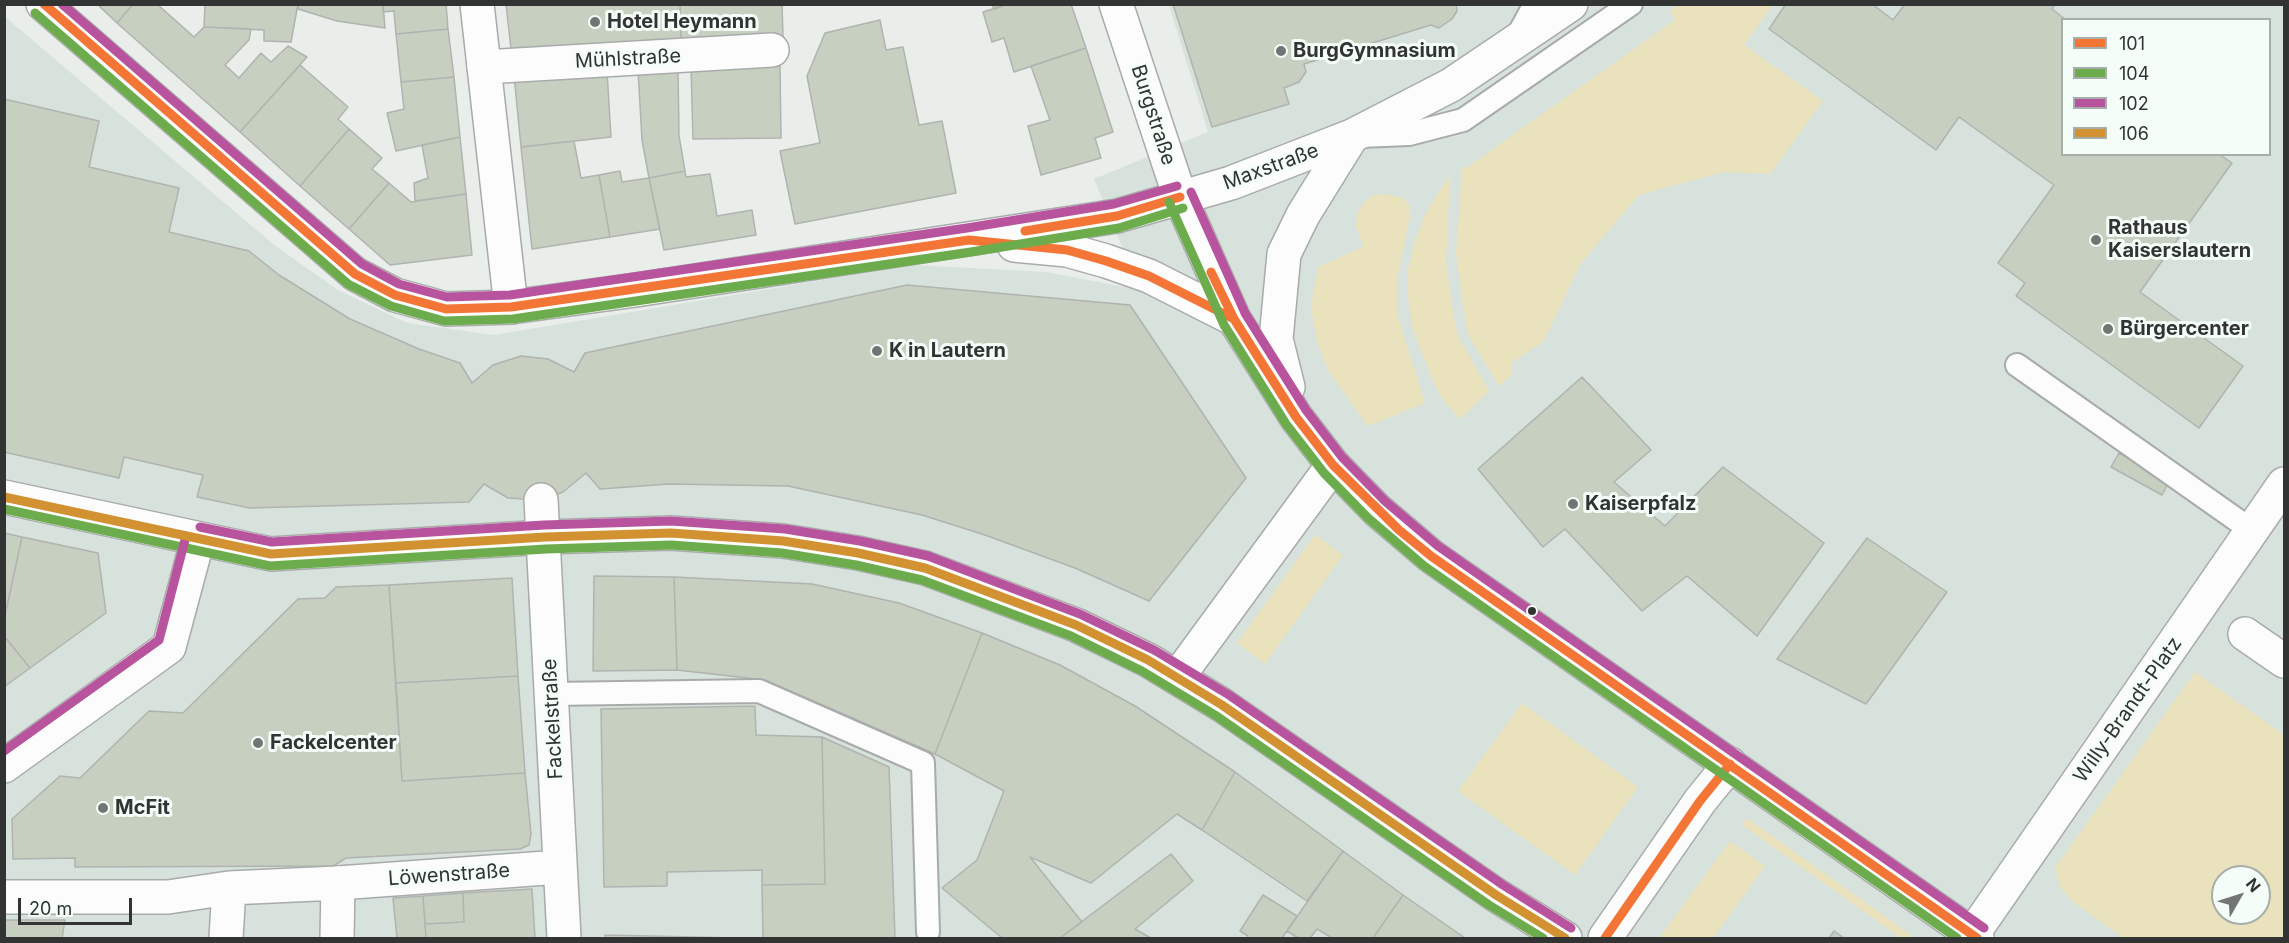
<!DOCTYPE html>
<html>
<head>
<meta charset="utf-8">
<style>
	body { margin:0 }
	#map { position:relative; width:2289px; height:943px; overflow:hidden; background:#e9eeeb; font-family:Inter,sans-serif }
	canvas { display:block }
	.frame { position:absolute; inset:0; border:6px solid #313432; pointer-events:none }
	.legend { position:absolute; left:2061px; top:18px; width:210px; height:138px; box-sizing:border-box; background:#f5fdf9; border:2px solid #a7ada9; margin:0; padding:8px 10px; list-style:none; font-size:18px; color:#313432 }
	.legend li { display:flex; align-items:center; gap:12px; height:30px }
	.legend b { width:30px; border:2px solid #a7ada9 }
	.north { position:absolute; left:2211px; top:865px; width:60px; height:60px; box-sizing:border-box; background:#f5fdf9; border:2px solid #a7ada9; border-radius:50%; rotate:51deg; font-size:16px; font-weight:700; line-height:24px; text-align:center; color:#313432 }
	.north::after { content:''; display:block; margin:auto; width:21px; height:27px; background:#717573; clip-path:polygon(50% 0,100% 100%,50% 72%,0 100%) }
	.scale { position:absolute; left:18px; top:898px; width:114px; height:27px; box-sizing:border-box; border:3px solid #313432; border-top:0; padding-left:8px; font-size:18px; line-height:21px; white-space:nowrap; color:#313432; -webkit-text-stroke:4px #f5fdf9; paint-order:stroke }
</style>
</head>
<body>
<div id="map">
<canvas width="2289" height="943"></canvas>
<div class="frame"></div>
<ul class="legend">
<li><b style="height:8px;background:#f37636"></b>101</li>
<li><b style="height:8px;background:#6dac4c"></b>104</li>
<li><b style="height:8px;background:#b8549e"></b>102</li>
<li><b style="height:8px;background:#d29232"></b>106</li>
</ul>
<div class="north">N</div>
<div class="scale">20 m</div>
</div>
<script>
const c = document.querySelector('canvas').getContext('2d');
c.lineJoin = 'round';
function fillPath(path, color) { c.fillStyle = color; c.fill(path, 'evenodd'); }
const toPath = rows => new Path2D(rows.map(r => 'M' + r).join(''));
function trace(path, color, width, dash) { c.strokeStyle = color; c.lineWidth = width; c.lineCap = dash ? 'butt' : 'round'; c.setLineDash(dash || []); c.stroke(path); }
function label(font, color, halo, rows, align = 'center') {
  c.font = font + ' Inter,sans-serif'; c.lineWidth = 6; c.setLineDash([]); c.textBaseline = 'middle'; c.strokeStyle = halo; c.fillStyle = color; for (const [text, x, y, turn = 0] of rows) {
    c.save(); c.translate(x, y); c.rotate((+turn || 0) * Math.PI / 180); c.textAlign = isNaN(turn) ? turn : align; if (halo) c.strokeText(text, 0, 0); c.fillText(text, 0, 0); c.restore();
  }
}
const built = toPath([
	[1169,5,2284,5,2284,938,5,938,4,16,273,244,338,290,407,323,494,335,913,265,1046,272,1140,290,1094,179,1208,132],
	[2062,20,2270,20,2270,154,2062,154],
	[2223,877,2259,877,2259,913,2223,913]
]);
const green = toPath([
	[1679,4,1773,5,1744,45,1823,101,1770,174,1723,172,1639,195,1581,263,1543,342,1511,363,1512,374,1499,386,1467,333,1456,254,1462,167,1466,168,1675,20,1670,12],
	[1450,174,1446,263,1452,307,1458,336,1489,391,1460,419,1443,400,1432,379,1412,327,1408,297,1408,269,1415,241,1425,215],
	[1385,194,1403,198,1409,205,1410,216,1397,278,1397,314,1425,403,1368,426,1329,372,1317,343,1311,307,1318,267,1363,247,1356,225,1358,212,1365,201,1374,195],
	[1315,535,1343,555,1265,664,1237,643],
	[2195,672,2284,735,2284,938,2124,938,2073,902,2060,887,2055,868],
	[2223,877,2259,877,2259,913,2223,913],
	[1522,703,1638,787,1575,875,1458,791],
	[1747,818,1914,937,1913,938,1901,938,1742,825],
	[1730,841,1765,866,1713,938,1659,938]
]);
const building = toPath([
	[97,4,133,4,117,23,97,4],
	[133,4,157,4,194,37,204,27,251,29,249,40,225,65,239,78,261,53,271,62,288,46,307,57,240,132,117,23,133,4],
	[205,4,298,4,291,42,264,41,264,30,204,27,205,4],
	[298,4,383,4,385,28,337,21,298,9,298,4],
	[383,4,446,4,448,29,396,34,394,11,383,12,383,4],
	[506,4,680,4,681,40,511,49,506,4],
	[680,4,782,4,783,38,681,40,680,4],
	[992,4,1008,4,994,9,992,4],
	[1008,4,1071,4,1086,48,1014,72,1004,38,992,42,983,12,1008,4],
	[1173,4,1456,4,1457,11,1452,19,1439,28,1431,25,1304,64,1306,72,1299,82,1284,88,1289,104,1212,127,1173,4],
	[1786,4,1872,4,1893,20,1905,4,2055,4,2052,9,2066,20,2062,20,2062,154,2219,154,2232,163,2140,292,2243,366,2199,428,2016,296,2025,283,1998,263,2054,185,1959,117,1936,150,1769,29,1786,4],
	[880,20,886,50,903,47,919,125,942,121,956,193,795,224,780,151,820,143,807,76,825,33,880,20],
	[448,29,454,77,401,82,396,34,448,29],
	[1086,48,1113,132,1095,138,1101,158,1041,175,1028,126,1050,120,1031,66,1086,48],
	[300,65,348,107,338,119,349,129,300,186,240,132,300,65],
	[780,65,781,138,693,139,691,67,780,65],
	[678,69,679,136,685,171,649,178,642,140,638,70,678,69],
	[607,71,611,137,521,147,514,75,607,71],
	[454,77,460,137,396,151,387,113,404,109,401,82,454,77],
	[4,99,99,121,89,167,179,188,169,232,249,251,279,275,350,319,419,349,460,363,472,383,493,365,521,356,548,359,574,372,585,353,907,285,1130,305,1246,478,1149,601,1075,568,985,535,922,515,788,486,669,484,600,489,586,473,563,492,541,500,508,498,484,484,469,502,250,508,197,497,203,475,124,457,119,478,4,452,4,99],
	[349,129,382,158,372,169,389,183,349,229,300,186,349,129],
	[460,137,466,194,415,201,414,183,428,178,422,145,460,137],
	[574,141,581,178,599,175,610,237,532,249,521,147,574,141],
	[620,171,622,182,649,178,660,229,610,237,599,175,620,171],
	[685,171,686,177,710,174,717,216,752,210,756,235,664,250,649,178,685,171],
	[389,183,411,202,466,194,472,255,390,265,349,229,389,183],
	[1582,377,1651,450,1614,482,1665,526,1723,467,1824,543,1757,636,1687,576,1642,611,1565,529,1543,547,1478,469,1582,377],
	[2119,453,2170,480,2162,495,2111,467,2119,453],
	[4,533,22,537,4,620,4,533],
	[22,537,98,553,106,613,30,668,4,636,4,620,22,537],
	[1867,538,1947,592,1866,704,1777,659,1867,538],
	[594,576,674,577,677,670,593,671,594,576],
	[674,577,812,584,899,603,982,633,935,754,765,680,677,670,674,577],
	[512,578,518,676,396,683,389,585,512,578],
	[389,585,402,781,525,773,531,834,529,845,520,849,346,858,333,866,75,867,75,858,13,859,12,819,60,776,80,778,149,711,183,713,298,599,325,598,336,587,389,585],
	[982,633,1060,665,1135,706,1235,772,1202,830,1177,814,1091,883,1030,857,1082,922,1060,938,1002,938,942,888,977,860,1004,791,935,754,982,633],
	[4,636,30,668,4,687,4,636],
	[518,676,525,773,402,781,396,683,518,676],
	[755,706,756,735,822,737,825,884,762,885,762,870,667,872,667,886,604,887,601,709,755,706],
	[822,737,889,767,895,938,763,938,762,885,825,884,822,737],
	[1235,772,1343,851,1307,901,1202,830,1235,772],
	[1343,851,1403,895,1373,938,1332,938,1317,929,1310,938,1298,938,1287,931,1343,851],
	[1171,854,1193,881,1135,929,1151,938,1060,938,1171,854],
	[532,889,535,938,426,938,425,924,464,922,463,893,532,889],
	[463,893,464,922,425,924,423,896,463,893],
	[1263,895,1297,916,1282,938,1247,938,1248,936,1240,931,1263,895],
	[1403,895,1465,938,1373,938,1403,895],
	[423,896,426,938,397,938,393,898,423,896],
	[4,920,65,920,62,938,4,938,4,920],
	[1834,931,1844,938,1829,938,1834,931],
	[605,935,738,938,606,938,605,935]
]);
const service = toPath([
	[1517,37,1535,4],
	[1360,136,1409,134,1463,120,1631,4],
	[2017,365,2254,532],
	[552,694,759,691,923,763,928,932]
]);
const pedestrian = toPath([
	[477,4,511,307],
	[541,500,564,938],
	[2245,634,2284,661],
	[338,883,560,867]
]);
const minor = toPath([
	[1116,4,1180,197],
	[484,67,772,50],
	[4,497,271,554,545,537,671,533,783,541,858,553,925,568,1076,625,1148,660,1222,705,1496,895,1565,938],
	[1177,678,1333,465],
	[4,766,169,647,198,539],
	[4,897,168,897,229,888,338,883,337,938],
	[1972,935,2284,484],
	[226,938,229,888],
	[1605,938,1700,801,1730,764]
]);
const secondary = toPath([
	[43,4,355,274,395,295,446,309,511,307,636,290,1117,216,1231,183,1352,136,1451,85,1571,4],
	[1180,197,1234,319,1296,417,1333,465,1377,510,1431,556,1977,938],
	[1014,245,1067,250,1106,261,1149,276,1234,319],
	[1288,387,1276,339,1284,254,1303,215,1352,136]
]);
const bus1 = toPath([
	[44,4,355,274,395,295,446,309,511,307,969,240,1067,250,1106,261,1149,276,1234,319],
	[1025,231,1117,216,1180,197],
	[1211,272,1234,319,1296,417,1333,465,1399,530,1431,556,1977,938],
	[1605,938,1700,801,1730,764]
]);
const bus2 = toPath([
	[35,13,348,284,391,306,444,321,513,319,971,252,1119,228,1183,208],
	[1169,202,1224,325,1286,424,1324,473,1368,518,1424,566,1957,938],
	[4,509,270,566,546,549,671,545,782,553,856,565,922,580,1071,636,1142,671,1215,715,1489,905,1543,938]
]);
const bus3 = toPath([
	[62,4,362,264,399,284,447,297,510,295,967,228,1114,204,1177,186],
	[1191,192,1245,313,1306,410,1342,457,1385,501,1438,546,1984,928],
	[200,527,272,542,544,525,671,521,785,529,860,541,928,556,1080,614,1154,650,1229,695,1503,885,1571,928],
	[4,751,159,640,186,536]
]);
const bus4 = toPath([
	[4,497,271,554,545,537,671,533,783,541,858,553,925,568,1076,625,1148,660,1222,705,1496,895,1565,938]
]);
const markers = [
	[595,22,6,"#717573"],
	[1281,51,6,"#717573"],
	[2096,240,6,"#717573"],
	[2108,329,6,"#717573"],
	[877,351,6,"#717573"],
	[1573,504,6,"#717573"],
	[1532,611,5,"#313432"],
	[258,743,6,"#717573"],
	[103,808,6,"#717573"]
];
const poiNames = [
	["Hotel Heymann",607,22],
	["BurgGymnasium",1293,51],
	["Rathaus",2108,228],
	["Kaiserslautern",2108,251],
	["Bürgercenter",2120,329],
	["K in Lautern",889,351],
	["Kaiserpfalz",1585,504],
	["Fackelcenter",270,743],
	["McFit",115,808]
];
const streetNames = [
	["Mühlstraße",628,59,-3],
	["Burgstraße",1153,115,72],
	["Maxstraße",1271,167,-20],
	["Willy-Brandt-Platz",2128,710,-55],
	["Fackelstraße",553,719,-93],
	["Löwenstraße",449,875,-4]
];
fillPath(built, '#d7e2dc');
fillPath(green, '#eae2bc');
fillPath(building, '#c7cfc1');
trace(building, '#b0b3b0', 1.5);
trace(service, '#a8abaa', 26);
trace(pedestrian, '#a8abaa', 36);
trace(minor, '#a8abaa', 36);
trace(secondary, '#a8abaa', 36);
trace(service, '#fcfcfc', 22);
trace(pedestrian, '#fcfcfc', 33);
trace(minor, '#fcfcfc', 33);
trace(secondary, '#fcfcfc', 33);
trace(bus1, '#f37636', 9);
trace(bus2, '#6dac4c', 9);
trace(bus3, '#b8549e', 9);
trace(bus4, '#d29232', 9);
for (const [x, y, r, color] of markers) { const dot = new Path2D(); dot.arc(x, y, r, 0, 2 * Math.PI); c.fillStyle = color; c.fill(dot); trace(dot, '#f5fdf9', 2); }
label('bold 20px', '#313432', '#f5fdf9', poiNames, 'left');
label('20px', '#313432', '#f5fdf9', streetNames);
</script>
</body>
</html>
